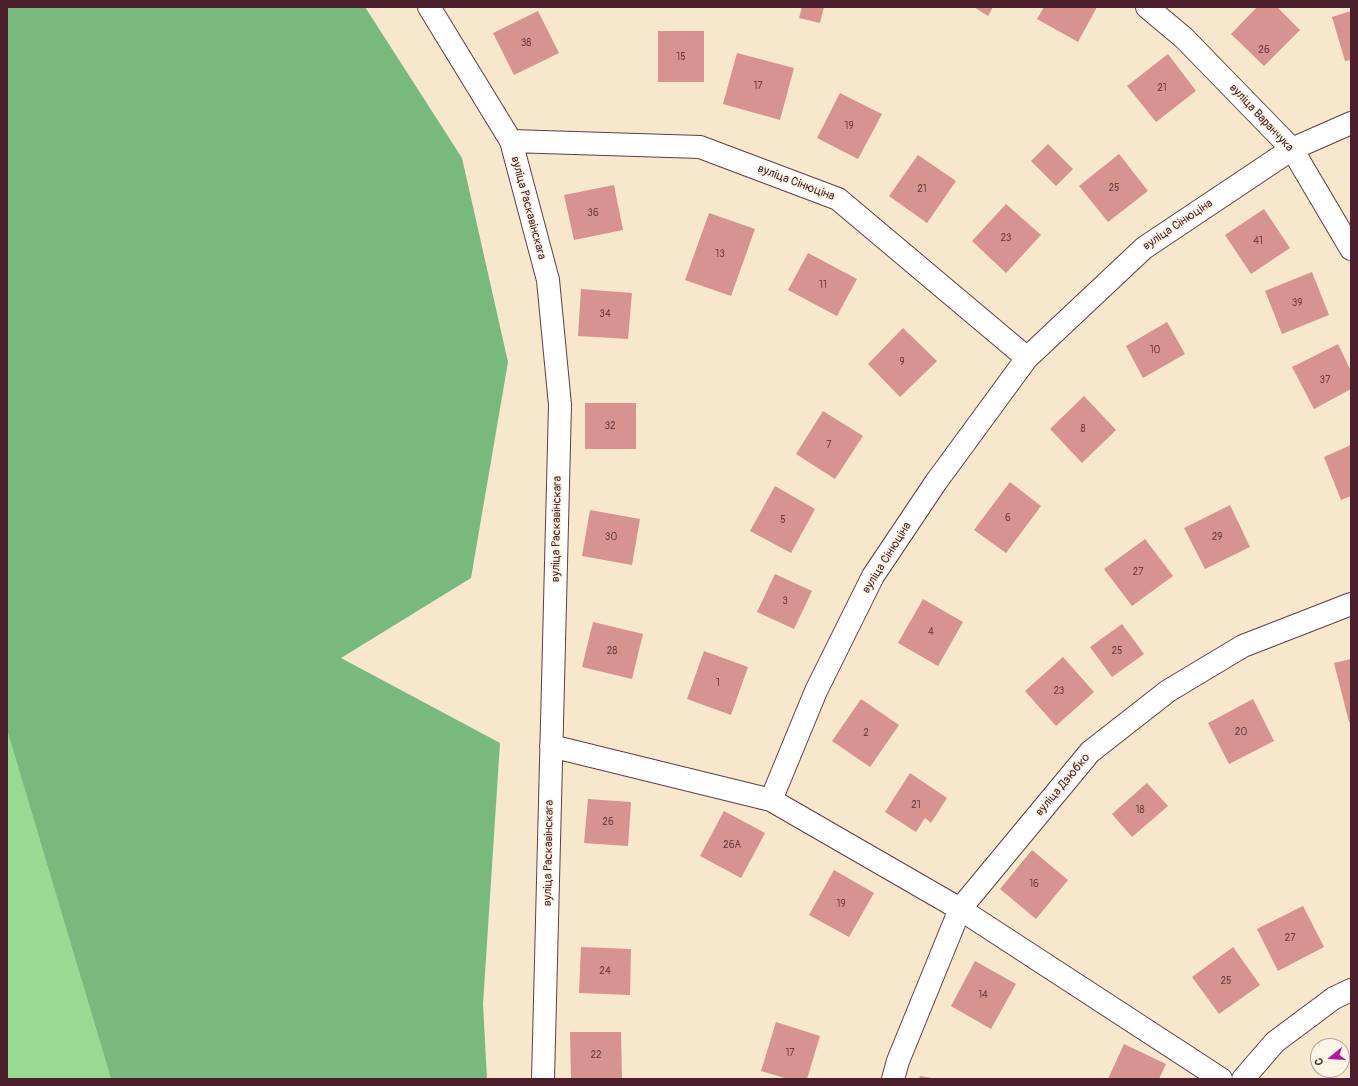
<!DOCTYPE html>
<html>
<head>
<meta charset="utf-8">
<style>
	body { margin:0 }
	#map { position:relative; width:1358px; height:1086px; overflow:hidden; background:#f6e7cd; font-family:Pangolin,sans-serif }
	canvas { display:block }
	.frame { position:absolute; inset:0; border:8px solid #4a1f2b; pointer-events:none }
	.north { position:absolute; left:1310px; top:1038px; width:40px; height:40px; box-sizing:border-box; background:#fcf5e5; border:1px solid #b59f9b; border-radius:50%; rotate:252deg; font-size:11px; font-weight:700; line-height:16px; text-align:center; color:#4a1f2b }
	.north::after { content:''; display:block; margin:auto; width:14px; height:18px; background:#b5179e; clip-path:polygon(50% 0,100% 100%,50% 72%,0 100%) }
</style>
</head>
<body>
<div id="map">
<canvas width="1358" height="1086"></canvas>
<div class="frame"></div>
<div class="north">С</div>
</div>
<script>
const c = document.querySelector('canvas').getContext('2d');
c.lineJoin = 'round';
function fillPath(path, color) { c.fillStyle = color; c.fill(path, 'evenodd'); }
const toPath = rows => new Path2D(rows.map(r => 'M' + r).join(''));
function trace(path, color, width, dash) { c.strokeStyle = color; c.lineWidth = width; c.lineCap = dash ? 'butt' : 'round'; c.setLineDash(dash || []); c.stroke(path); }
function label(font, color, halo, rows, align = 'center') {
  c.font = font + ' Pangolin,sans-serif'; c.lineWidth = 3.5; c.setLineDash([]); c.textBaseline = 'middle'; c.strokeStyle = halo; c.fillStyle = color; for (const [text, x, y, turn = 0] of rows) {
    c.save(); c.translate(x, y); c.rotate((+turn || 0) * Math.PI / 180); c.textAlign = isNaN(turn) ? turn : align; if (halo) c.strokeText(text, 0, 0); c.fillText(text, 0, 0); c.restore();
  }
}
const green = toPath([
	[7,730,111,1079,7,1079]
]);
const forest = toPath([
	[7,7,365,7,462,158,508,362,471,578,341,658,500,743,483,1004,487,1079,111,1079,7,730]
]);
const building = toPath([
	[802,7,824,7,820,23,799,18],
	[974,7,993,7,988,16],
	[1044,7,1097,7,1078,42,1037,19],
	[1257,7,1277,7,1300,30,1264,66,1231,34],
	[538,11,559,53,514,75,493,33],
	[1351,11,1351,60,1345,61,1332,17],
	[658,31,704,31,704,82,658,82],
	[737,53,794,68,780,120,723,104],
	[1168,54,1196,91,1156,122,1127,86],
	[840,93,882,114,858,159,817,138],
	[1048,144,1073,169,1056,186,1031,161],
	[1119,154,1148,191,1108,222,1079,186],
	[918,155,956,181,927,223,889,196],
	[614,185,623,230,574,240,564,195],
	[1006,204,1041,235,1006,273,972,241],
	[1264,209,1290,248,1251,274,1225,235],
	[709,213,755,229,731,296,685,280],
	[808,253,857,279,837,316,788,290],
	[1312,272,1329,315,1282,334,1265,291],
	[581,289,632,293,628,339,578,336],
	[1167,322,1185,354,1143,378,1126,346],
	[903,328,937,361,900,397,868,364],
	[1338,344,1351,371,1351,389,1314,409,1292,367],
	[1084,396,1116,430,1082,463,1050,429],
	[585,403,636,403,636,449,585,449],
	[823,411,863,436,835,479,796,454],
	[1351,445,1351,496,1341,500,1324,457],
	[1010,482,1041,506,1006,553,974,530],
	[775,486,815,509,791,553,750,531],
	[1230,505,1250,547,1205,569,1184,528],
	[590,510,640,519,632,565,582,556],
	[1145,539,1173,576,1132,606,1104,569],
	[775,574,812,591,794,629,757,612],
	[923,599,963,622,938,666,898,643],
	[593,622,643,634,632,679,582,667],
	[1122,624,1144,654,1112,677,1090,647],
	[704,651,748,667,731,715,687,699],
	[1063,657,1094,692,1056,726,1025,691],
	[1351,659,1351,722,1349,722,1334,663],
	[861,699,899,725,870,767,832,741],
	[1253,699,1274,741,1229,764,1208,723],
	[910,773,947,798,931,823,925,818,916,832,885,812],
	[1147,783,1168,806,1132,837,1112,814],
	[588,799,631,802,628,846,584,843],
	[724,811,765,833,741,878,700,856],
	[1032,850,1068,880,1036,919,1000,889],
	[834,870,874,893,849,937,809,915],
	[1303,906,1324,947,1278,971,1257,929],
	[581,947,631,949,630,995,579,993],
	[1233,947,1260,985,1219,1014,1192,977],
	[975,961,1016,984,991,1029,951,1006],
	[776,1022,820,1036,807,1079,788,1079,761,1071],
	[570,1032,621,1032,622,1078,571,1079],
	[1124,1044,1166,1064,1159,1079,1108,1079],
	[920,1076,931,1078,931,1079,919,1079]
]);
const minor = toPath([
	[429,7,511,141,548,280,560,405,543,1079],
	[1147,7,1184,38,1292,149,1351,249],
	[511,141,700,147,838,199,1027,358],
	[551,746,771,800,960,909,1221,1079],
	[771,800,816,691,873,576,936,482,1027,358,1144,248,1292,149,1351,123],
	[893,1079,898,1061,960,909,1090,752,1168,691,1243,646,1351,604],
	[1243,1079,1275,1042,1334,998,1351,990]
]);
const numberNames = [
	["38",526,43],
	["26",1264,50],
	["15",681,57],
	["17",758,86],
	["21",1162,88],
	["19",849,126],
	["25",1114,188],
	["21",922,189],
	["36",593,213],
	["23",1006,238],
	["41",1258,241],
	["13",720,254],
	["11",823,285],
	["39",1297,303],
	["34",605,314],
	["10",1155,350],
	["9",902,362],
	["37",1325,380],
	["32",610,426],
	["8",1083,429],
	["7",829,445],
	["6",1008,518],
	["5",783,520],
	["30",611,537],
	["29",1217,537],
	["27",1138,572],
	["3",785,601],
	["4",931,632],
	["28",612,651],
	["25",1117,651],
	["1",718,683],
	["23",1059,691],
	["20",1241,732],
	["2",866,733],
	["21",916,805],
	["18",1140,810],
	["26",608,822],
	["26А",732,845],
	["16",1034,884],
	["19",841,904],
	["27",1290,938],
	["24",605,971],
	["25",1226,981],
	["14",983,995],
	["17",790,1053],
	["22",596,1055]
];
const streetNames = [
	["вуліца Варанчука",1261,118,47],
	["вуліца Сінюціна",796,183,21],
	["вуліца Раскавінскага",528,208,75],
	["вуліца Сінюціна",1178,225,-34],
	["вуліца Раскавінскага",557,529,-89],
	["вуліца Сінюціна",887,558,-58],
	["вуліца Дзюбко",1063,785,-50],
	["вуліца Раскавінскага",549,853,-89]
];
fillPath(green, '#96da93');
fillPath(forest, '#78ba7d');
fillPath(building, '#d79390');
trace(minor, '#643d43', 24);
trace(minor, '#fff', 22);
label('10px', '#6d3c44', null, numberNames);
label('12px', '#4a1f2b', '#fcf5e5', streetNames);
</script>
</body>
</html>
